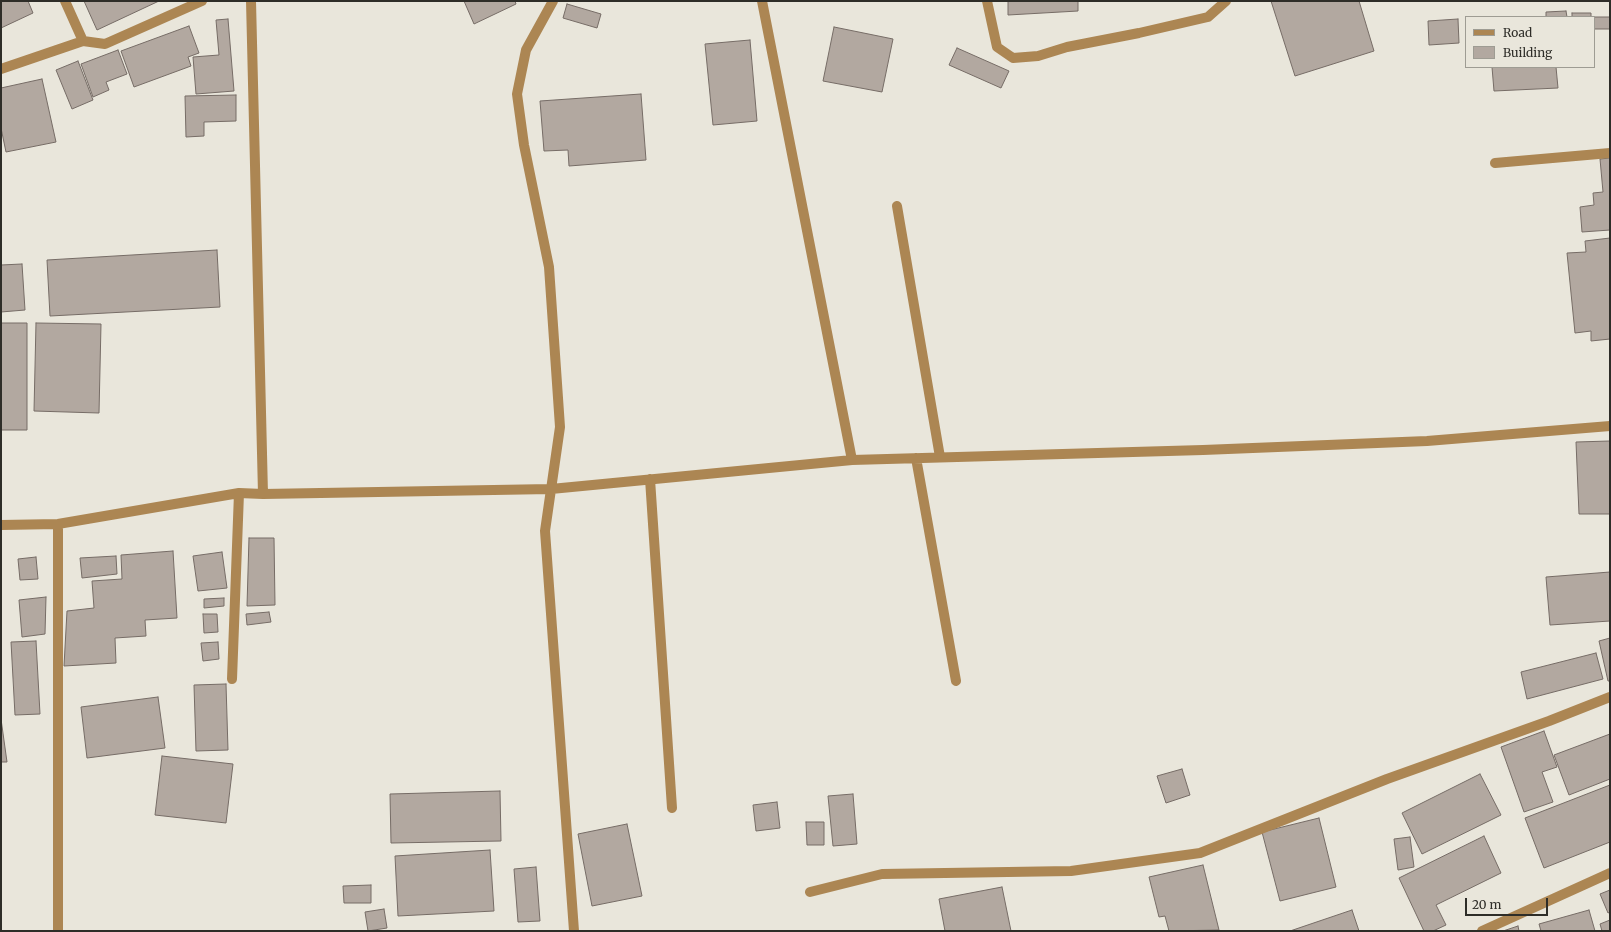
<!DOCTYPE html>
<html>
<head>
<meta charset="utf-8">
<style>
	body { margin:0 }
	#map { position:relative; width:1611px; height:932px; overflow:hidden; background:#e9e6db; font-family:Merriweather,serif }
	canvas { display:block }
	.frame { position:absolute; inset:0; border:2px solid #2e2d28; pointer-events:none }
	.legend { position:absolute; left:1465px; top:16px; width:130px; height:52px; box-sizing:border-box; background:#e9e6db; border:1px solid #9e9c93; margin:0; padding:5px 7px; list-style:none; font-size:12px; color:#2e2d28 }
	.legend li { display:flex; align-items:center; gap:8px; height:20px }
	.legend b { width:20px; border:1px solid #9e9c93 }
	.scale { position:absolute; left:1465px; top:898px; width:83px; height:18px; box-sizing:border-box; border:2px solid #2e2d28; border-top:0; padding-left:5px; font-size:12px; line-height:14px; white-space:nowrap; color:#2e2d28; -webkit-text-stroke:3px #e9e6db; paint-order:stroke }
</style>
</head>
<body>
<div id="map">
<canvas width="1611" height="932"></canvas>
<div class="frame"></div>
<ul class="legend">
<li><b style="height:5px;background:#ac8653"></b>Road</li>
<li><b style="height:11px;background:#b2a8a0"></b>Building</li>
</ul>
<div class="scale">20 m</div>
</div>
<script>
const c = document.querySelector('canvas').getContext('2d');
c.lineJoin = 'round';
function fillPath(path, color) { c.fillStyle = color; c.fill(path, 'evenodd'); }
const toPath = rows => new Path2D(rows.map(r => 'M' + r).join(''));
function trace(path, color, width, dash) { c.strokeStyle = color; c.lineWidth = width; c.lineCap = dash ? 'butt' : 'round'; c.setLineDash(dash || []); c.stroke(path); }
const building = toPath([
	[1,1,28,1,33,13,1,28,1,1],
	[84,1,159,1,97,30,84,1],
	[464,1,515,1,516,4,474,24,464,1],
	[1008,1,1078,1,1078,11,1008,15,1008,1],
	[1271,1,1359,1,1374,51,1295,76,1271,1],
	[567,4,601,14,597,28,563,18,567,4],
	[1566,11,1567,17,1546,17,1546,12,1566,11],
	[1572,13,1591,13,1591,17,1572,17,1572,13],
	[1594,17,1610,17,1610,29,1594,29,1594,17],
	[228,19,234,91,196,94,193,57,219,55,216,20,228,19],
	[1458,19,1459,43,1429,45,1428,21,1458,19],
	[189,26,199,53,188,57,191,66,134,87,121,51,189,26],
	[834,27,893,39,882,92,823,81,834,27],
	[750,40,757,121,713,125,705,44,750,40],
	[957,48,1009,71,1001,88,949,65,957,48],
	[118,50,127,74,106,82,109,90,93,97,81,64,118,50],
	[78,61,93,100,72,109,56,70,78,61],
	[1492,67,1556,67,1558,88,1494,91,1492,67],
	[42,79,56,142,6,152,1,128,1,88,42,79],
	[641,94,646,160,569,166,568,150,544,151,540,101,641,94],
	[236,95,236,121,204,122,204,136,186,137,185,96,236,95],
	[1610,158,1610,230,1582,232,1580,207,1594,205,1593,193,1603,192,1600,159,1610,158],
	[1610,238,1610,339,1591,341,1591,331,1575,333,1567,253,1586,252,1585,241,1610,238],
	[217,250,220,307,50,316,47,260,217,250],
	[22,264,25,310,1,312,1,265,22,264],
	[1,323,27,323,27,430,1,430,1,323],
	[36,323,101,324,99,413,34,411,36,323],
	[1610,441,1610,514,1579,514,1576,442,1610,441],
	[249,538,274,538,275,605,247,606,249,538],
	[173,551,177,618,145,620,146,636,115,638,116,663,64,666,67,611,94,608,92,581,122,579,121,555,173,551],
	[222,552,227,588,198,591,193,556,222,552],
	[116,556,117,574,82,578,80,558,116,556],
	[36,557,38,579,20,580,18,559,36,557],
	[1610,572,1610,621,1550,625,1546,577,1610,572],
	[46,597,45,634,22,637,19,600,46,597],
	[224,598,224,606,204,608,204,599,224,598],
	[269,612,271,622,247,625,246,614,269,612],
	[203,614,217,614,218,632,204,633,203,614],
	[1610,638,1610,681,1608,681,1599,641,1610,638],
	[36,641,40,714,15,715,11,642,36,641],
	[218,642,219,659,203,661,201,643,218,642],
	[1596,653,1603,679,1527,699,1521,672,1596,653],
	[226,684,228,750,196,751,194,685,226,684],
	[158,697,165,748,87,758,81,707,158,697],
	[1,719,7,762,1,762,1,719],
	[1544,731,1557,767,1542,772,1553,802,1524,812,1501,747,1544,731],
	[1610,734,1610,779,1569,795,1554,755,1610,734],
	[162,756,233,764,226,823,155,815,162,756],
	[1182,769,1190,795,1166,803,1157,776,1182,769],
	[1480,774,1501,815,1422,854,1402,813,1480,774],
	[1610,785,1610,842,1544,868,1525,818,1610,785],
	[500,791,501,841,391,843,390,794,500,791],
	[853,794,857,844,833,846,828,796,853,794],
	[777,802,780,828,756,831,753,805,777,802],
	[1319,818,1336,887,1280,901,1262,832,1319,818],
	[806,822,824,822,824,845,807,845,806,822],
	[627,824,642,896,592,906,578,834,627,824],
	[1484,836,1501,873,1436,905,1446,925,1433,931,1424,931,1399,878,1484,836],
	[1410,837,1414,867,1398,870,1394,839,1410,837],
	[490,850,494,911,398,916,395,856,490,850],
	[1203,865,1219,930,1169,931,1165,916,1159,917,1149,877,1203,865],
	[536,867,540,921,518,922,514,869,536,867],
	[371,885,371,903,344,903,343,886,371,885],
	[1002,887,1011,931,945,931,939,899,1002,887],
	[1610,890,1610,912,1608,913,1600,894,1610,890],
	[384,909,387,928,368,931,365,912,384,909],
	[1352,910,1359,931,1290,931,1352,910],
	[1589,910,1595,931,1541,931,1539,924,1589,910],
	[1610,920,1610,931,1602,931,1600,924,1610,920],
	[1518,926,1519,931,1503,931,1518,926]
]);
const minor = toPath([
	[65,1,83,41,105,44,202,1],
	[251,1,263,494],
	[553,1,526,50,517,94,524,145,549,267,560,427,545,531,574,931],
	[762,1,852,460],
	[987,1,997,47,1013,58,1038,56,1067,47,1139,33,1208,17,1226,1],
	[1,69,83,41],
	[1495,163,1610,153],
	[897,206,940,457],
	[916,458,956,681],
	[650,479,672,808],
	[1,525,58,524,239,493,263,494,551,489,852,460,1203,450,1427,441,1610,426],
	[232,679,239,493],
	[810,892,882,874,1071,871,1200,853,1387,779,1549,721,1610,697],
	[58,931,58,524],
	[1482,931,1610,873]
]);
fillPath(building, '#b2a8a0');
trace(building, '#766c66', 1);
trace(minor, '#ac8653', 10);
</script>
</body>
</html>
